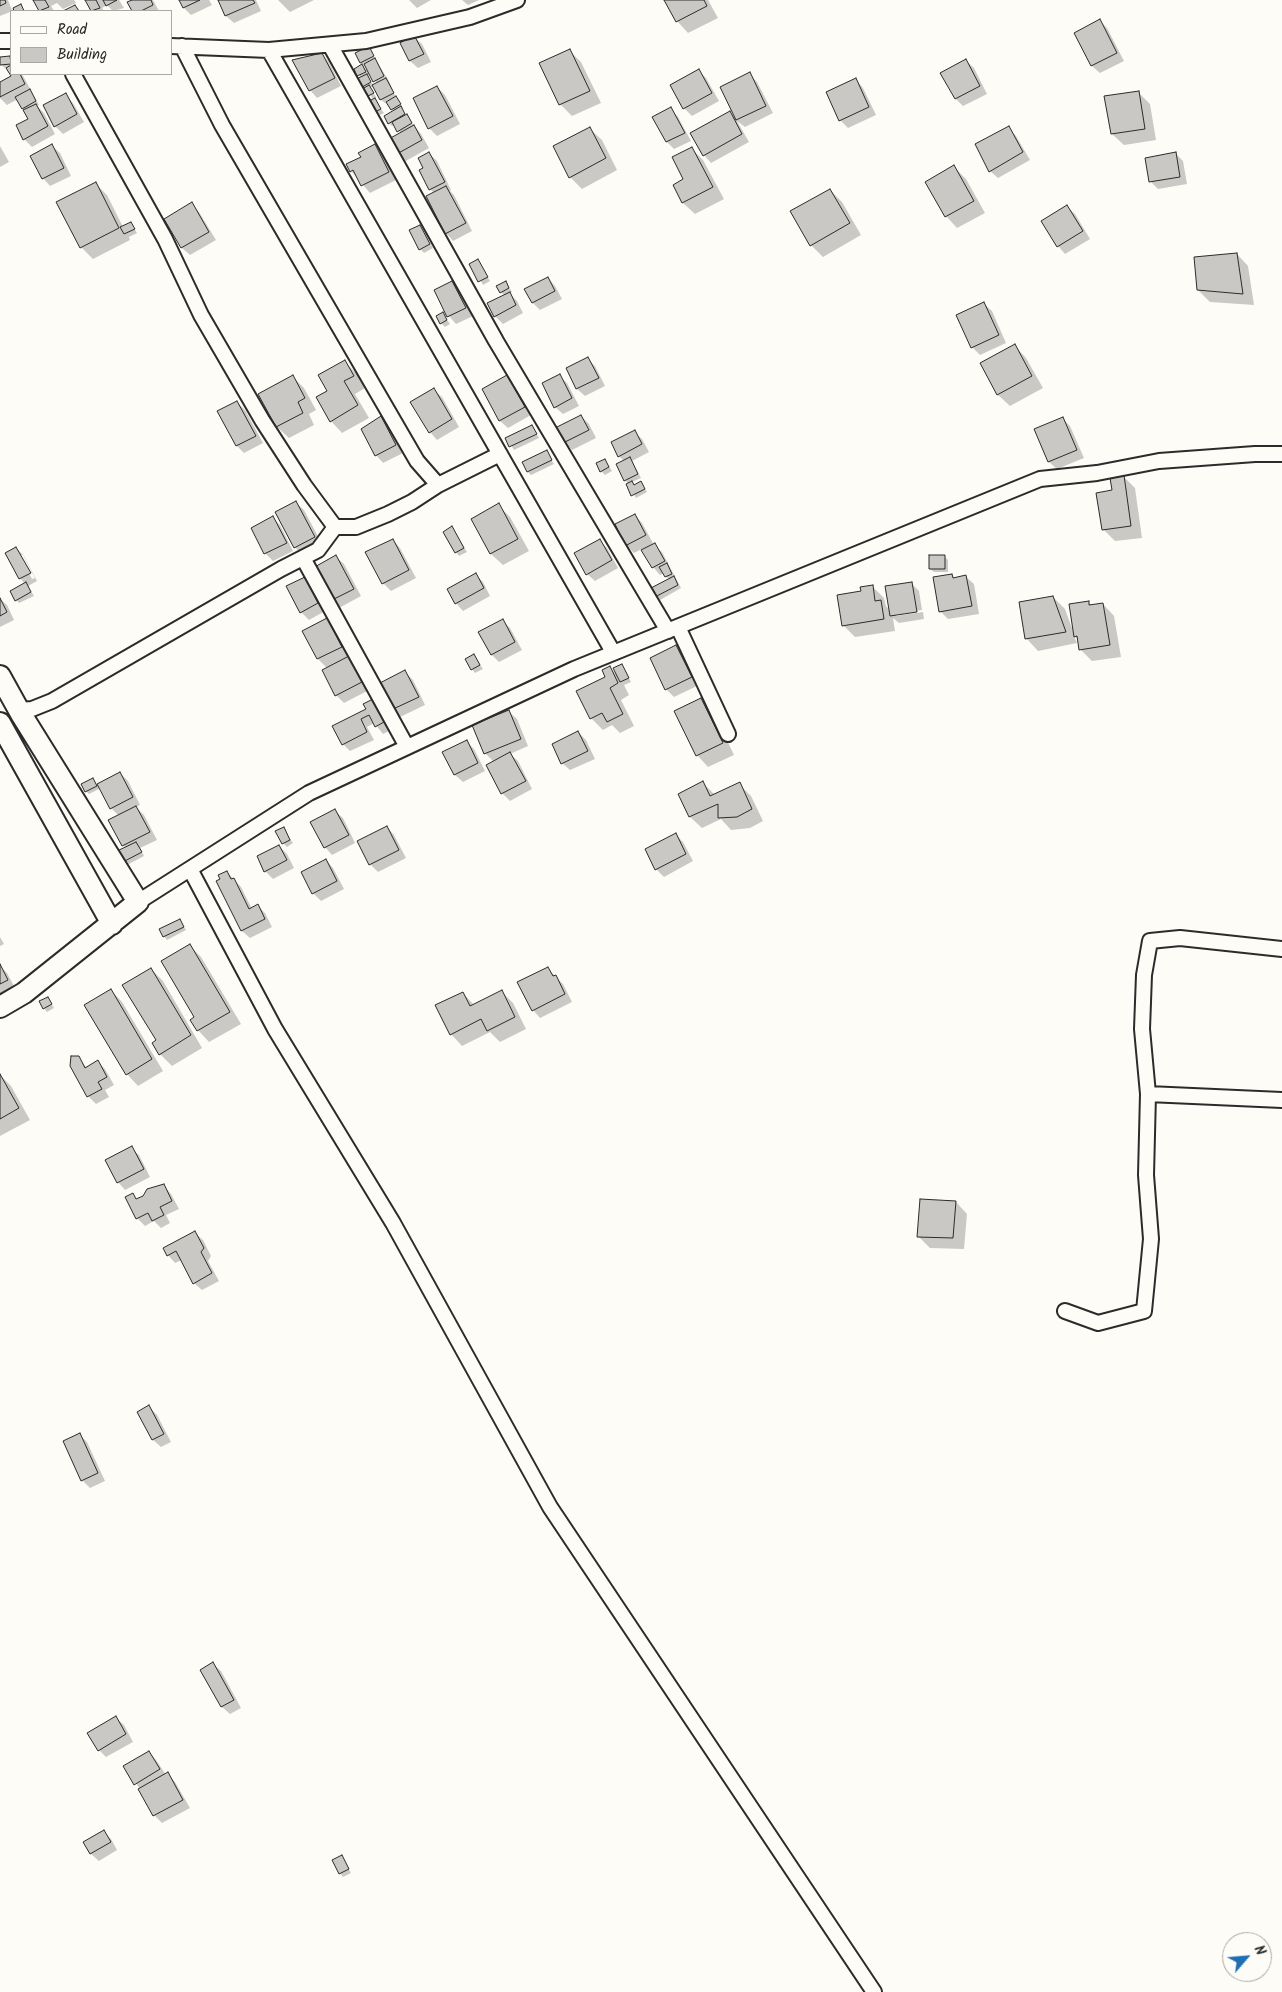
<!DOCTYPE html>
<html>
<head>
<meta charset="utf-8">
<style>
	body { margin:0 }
	#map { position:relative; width:1282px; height:1992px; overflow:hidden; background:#fdfcf7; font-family:Kalam,sans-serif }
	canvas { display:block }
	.legend { position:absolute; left:10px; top:10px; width:162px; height:65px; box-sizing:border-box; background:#fdfcf7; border:1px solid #a9a8a5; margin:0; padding:6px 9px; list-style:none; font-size:15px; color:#2b2b2b }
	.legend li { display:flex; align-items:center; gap:10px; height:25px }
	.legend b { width:25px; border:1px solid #a9a8a5 }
	.north { position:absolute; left:1222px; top:1932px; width:50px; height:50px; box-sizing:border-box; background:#fdfcf7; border:1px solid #a9a8a5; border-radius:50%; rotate:63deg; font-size:14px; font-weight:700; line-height:20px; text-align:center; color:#2b2b2b }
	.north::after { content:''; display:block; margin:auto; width:18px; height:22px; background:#1f6fb2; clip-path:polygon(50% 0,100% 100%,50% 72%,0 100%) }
</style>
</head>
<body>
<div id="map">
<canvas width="1282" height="1992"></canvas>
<ul class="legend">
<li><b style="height:6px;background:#fdfcf7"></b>Road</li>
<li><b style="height:14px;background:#c9c8c4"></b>Building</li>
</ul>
<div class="north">N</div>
</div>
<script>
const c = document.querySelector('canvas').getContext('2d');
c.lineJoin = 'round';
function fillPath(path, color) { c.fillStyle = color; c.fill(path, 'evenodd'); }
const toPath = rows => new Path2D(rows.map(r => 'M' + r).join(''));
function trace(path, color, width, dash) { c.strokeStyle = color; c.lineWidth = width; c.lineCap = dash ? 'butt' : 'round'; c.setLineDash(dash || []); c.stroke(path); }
const shadow = toPath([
	[0,0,8,0,12,10,21,6,25,11,15,10,0,16],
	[34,0,74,0,76,3,63,9,57,3,51,6,54,11,40,11],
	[86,0,119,0,124,8,113,11,107,5,102,8,104,11,93,11],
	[134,0,153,0,159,11,133,11,129,3],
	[180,0,209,0,212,5,191,15,184,8],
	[219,0,256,0,261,11,234,23,226,16],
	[278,0,314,0,290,12],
	[409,0,431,0,417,8],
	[462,0,479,0,468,5],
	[665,0,708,0,718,18,688,33,677,21],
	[1100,21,1107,28,1124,61,1100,73,1092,66,1076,33],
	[414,37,422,44,431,62,418,68,410,61,401,43],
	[368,47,390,83,396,98,403,108,401,109,421,134,429,148,404,162,396,154,401,134,395,125,392,126,389,123,394,111,387,102,385,103,381,100,374,86,370,88,376,97,373,98,384,113,380,115,371,102,374,100,370,95,366,98,358,89,361,78,355,70,364,65,361,62],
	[366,65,370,73,363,67],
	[371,74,377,84,374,86,367,76],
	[569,50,581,62,601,103,572,116,560,104,541,64],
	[322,54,329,62,341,86,317,98,310,90],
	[10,57,11,74,22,74,39,105,37,106,44,113,55,134,32,147,24,139,29,120,18,99,7,105,0,98,0,83,12,77,8,68,5,68,0,64,0,68,0,59],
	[966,61,974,68,987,94,963,106,956,99],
	[699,71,706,78,719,101,692,116,684,108],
	[749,74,757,82,773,113,745,127,737,121,749,142,711,163,704,155,730,113,738,120,722,88],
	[856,80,863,88,876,115,848,128,840,120],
	[437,87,445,95,460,124,437,136,429,128],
	[1138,92,1150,104,1156,140,1124,145,1112,134],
	[65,95,73,103,84,122,63,134,55,126],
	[671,109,678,117,691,141,674,149,667,142,654,118],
	[1008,128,1016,136,1030,160,998,178,990,171],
	[590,129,602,140,617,170,582,189,570,177],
	[0,146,9,162,0,167],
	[52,146,60,153,71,176,50,186,43,178],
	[375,146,382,154,396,180,370,193,351,171],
	[691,148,703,160,724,199,695,214,683,203,674,185,685,180],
	[429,153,437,161,451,190,450,191,454,195,472,231,453,241,446,233,434,193,430,189,424,169],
	[1175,153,1183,161,1187,184,1158,189,1151,182],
	[954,167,966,179,985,213,957,228,946,216],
	[95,183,107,195,123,227,131,223,137,233,129,237,130,240,93,259,81,247],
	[830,190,842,202,861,235,823,257,811,245,792,212],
	[191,204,199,212,216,240,190,255,182,248,165,220],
	[1067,207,1075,214,1090,239,1065,254,1058,246],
	[420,226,433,248,424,253,420,249],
	[1237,254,1248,266,1254,305,1210,302,1198,290],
	[478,261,490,281,483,285,471,264],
	[548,278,555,286,562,299,540,310,533,303],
	[452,282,459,290,473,316,456,324,449,316,435,291],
	[506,282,512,292,509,293,517,301,523,313,503,324,495,316,505,296,501,292],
	[984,304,992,311,1006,343,980,355,972,347],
	[443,314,450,324,445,327,441,323],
	[1015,346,1026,358,1043,388,1010,406,998,395,982,364],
	[588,359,595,366,605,386,585,396,577,389,567,369],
	[344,361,356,373,365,388,355,394,369,418,342,433,331,421,328,392],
	[292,376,304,388,316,410,309,414,314,425,289,438,277,427,260,394],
	[559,376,567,383,579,406,563,414,555,407],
	[507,377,515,385,531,415,508,428,500,421,483,390],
	[434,390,442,397,459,427,437,440,430,432],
	[237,402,245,410,263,443,244,453,237,446],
	[581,416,589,424,596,438,572,450,564,442],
	[381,418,388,425,403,453,383,463,376,455],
	[1062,418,1070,426,1084,458,1057,469,1049,462,1036,430],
	[532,426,539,438,514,450,507,439],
	[634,432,642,439,649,452,632,461,641,478,632,482,635,485,641,483,647,492,636,498,617,465,624,461,619,456],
	[546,452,554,464,531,475,528,472],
	[605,460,612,471,605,475,601,471],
	[1123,476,1135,488,1142,538,1115,541,1103,529,1113,491],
	[296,503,304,510,322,544,302,555,295,547],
	[498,505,510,517,529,551,503,565,491,554,472,519],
	[635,515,642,523,654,545,662,552,681,588,660,600,652,589,669,580,664,573,660,575,653,567,642,549,634,553,626,545],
	[273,518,280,525,293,551,273,561,265,553,252,528],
	[452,528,467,552,459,556,456,552],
	[393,540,400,548,416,578,391,591,383,583,367,552],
	[599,540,607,548,618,568,595,581,587,574],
	[16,548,24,556,37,581,28,586,34,596,19,603,16,600,25,584,20,578],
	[20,555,23,555,35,578,32,579],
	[944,556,948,560,948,572,934,572,930,569],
	[336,557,344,564,361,596,339,608,331,600],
	[476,575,483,582,490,596,463,611,456,603],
	[952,575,955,579,966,577,974,584,979,614,948,619,940,611],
	[305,578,312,586,325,611,309,620,301,612],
	[911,583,919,591,922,610,896,614,896,616,923,612,924,619,899,623,893,618,895,631,855,637,843,625,863,592,872,586,884,598,886,606,890,611],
	[1053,597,1065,609,1073,631,1088,602,1092,606,1103,604,1114,616,1121,657,1092,661,1080,649,1079,640,1074,636,1077,643,1038,651,1027,639,1020,603],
	[0,599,7,605,14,620,0,627],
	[327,619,335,627,349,654,347,656,356,665,369,690,344,703,336,695,327,668,318,659,304,631],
	[503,621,510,628,522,650,499,662,492,655],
	[676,647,684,654,699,685,674,697,666,689],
	[474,655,483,669,475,673,472,669],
	[622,665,631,682,624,685,629,695,621,700,634,726,620,733,612,725,603,730,591,718,610,668,619,677],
	[405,672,413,680,425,705,400,717,392,710],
	[701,699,713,711,734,755,708,767,697,755],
	[373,701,380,709,391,730,383,734,374,723,367,727,374,740,350,751,343,744],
	[509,712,517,719,528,746,510,754,518,761,532,789,510,801,502,793,494,762,485,753],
	[578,732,586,740,595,759,570,770,562,763],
	[466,741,474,749,485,771,463,782,455,775,444,752],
	[120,773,128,781,140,805,136,807,144,815,157,840,140,848,144,856,127,865,124,861,126,848,123,845,119,816,111,808,101,788,89,794,86,791,93,780,97,785],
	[703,783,715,795,739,784,751,796,763,821,750,828,731,830,721,819,702,828,690,817,680,794],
	[335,811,343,818,355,843,332,855,325,847],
	[387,827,394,835,406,858,378,872,370,864,359,842],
	[283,829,293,843,287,847,283,843],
	[676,835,683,842,693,861,664,877,656,869],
	[279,846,287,854,294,868,273,879,265,871],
	[326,860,333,868,344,889,321,901,313,893],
	[227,872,241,887,252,909,258,906,265,913,272,927,250,938,242,931,218,881],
	[179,920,186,930,167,940,164,936],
	[0,937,4,944,0,946],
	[190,946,201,957,241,1024,209,1042,198,1030],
	[0,966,7,973,15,988,0,995],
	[151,969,163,981,202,1048,172,1066,160,1054,157,1041],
	[548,969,563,984,572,1002,540,1018,533,1010],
	[111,990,122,1002,163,1071,138,1086,127,1074],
	[502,992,513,1003,526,1029,500,1042,490,1032,462,1046,451,1034,463,993,474,1005],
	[48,998,54,1008,47,1012,44,1008],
	[78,1057,87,1068,98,1062,105,1069,114,1085,105,1090,109,1097,96,1104,88,1096],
	[0,1075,11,1086,30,1120,0,1136],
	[131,1148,139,1155,150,1177,125,1190,118,1182],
	[164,1186,171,1194,179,1209,166,1215,170,1223,161,1228,154,1221,145,1226,137,1218,132,1195,137,1200],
	[956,1202,967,1214,964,1249,930,1248,918,1236],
	[195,1233,203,1240,211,1256,208,1261,219,1281,202,1290,194,1283,182,1260,175,1263,168,1255],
	[149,1407,157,1415,171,1442,161,1447,153,1440,139,1413],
	[80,1435,87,1442,105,1481,90,1488,82,1480],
	[213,1664,221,1671,241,1708,230,1714,222,1707,202,1670],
	[116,1718,124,1725,133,1742,106,1757,99,1750],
	[149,1752,156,1760,166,1775,168,1774,175,1782,190,1808,162,1823,154,1815,140,1789,125,1767],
	[103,1832,111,1839,117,1850,99,1861,91,1854,85,1843],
	[342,1856,351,1873,343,1877,340,1873]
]);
const building = toPath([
	[0,0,5,0,6,3,0,6,0,0],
	[33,0,45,0,49,7,39,11,33,0],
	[85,0,96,0,100,8,91,11,85,0],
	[103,0,117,0,106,6,103,0],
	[132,0,151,0,153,5,141,11,132,11,127,2,132,0],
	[179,0,200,0,183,8,179,0],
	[218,0,253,0,255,3,225,16,218,0],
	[664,0,704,0,707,6,676,22,664,0],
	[21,4,24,11,14,11,13,8,21,4],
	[75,5,79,11,63,11,75,5],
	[1100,19,1117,53,1091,66,1074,33,1100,19],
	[414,35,424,54,409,61,400,43,414,35],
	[369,46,374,56,360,63,355,53,369,46],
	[570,49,590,91,559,105,539,63,570,49],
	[322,53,335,78,309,91,292,60,322,53],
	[10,56,11,64,0,65,0,57,10,56],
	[375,58,384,76,373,82,364,64,375,58],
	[966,59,980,86,955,99,940,73,966,59],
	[362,64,366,72,357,76,354,69,362,64],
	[11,65,11,74,20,74,25,84,0,97,0,82,11,76,6,68,11,65],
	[699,69,712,93,683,109,670,85,699,69],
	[750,72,766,106,736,120,720,87,750,72],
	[367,74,371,82,357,90,352,81,367,74],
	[386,78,394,93,380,100,372,85,386,78],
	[856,78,869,107,839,121,826,92,856,78],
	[369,85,374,93,368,96,366,92,361,95,359,91,369,85],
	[437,86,453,116,428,129,413,98,437,86],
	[30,89,36,101,22,109,15,97,30,89],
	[1139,91,1145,129,1111,134,1104,96,1139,91],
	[66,93,77,114,54,127,43,105,66,93],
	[396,96,401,104,391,110,386,102,396,96],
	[375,98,381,109,375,112,369,101,375,98],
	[36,104,48,126,23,140,16,125,28,119,23,110,36,104],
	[401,106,405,114,388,124,384,116,401,106],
	[671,107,685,133,666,142,652,117,671,107],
	[730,111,742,134,703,156,690,133,730,111],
	[407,114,412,123,397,132,392,122,407,114],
	[414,125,422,140,395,155,387,140,414,125],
	[1009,126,1023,152,989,172,975,144,1009,126],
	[590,127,606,158,569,178,553,146,590,127],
	[52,144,64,168,42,179,30,156,52,144],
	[375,144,389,172,361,186,353,170,350,172,346,164,361,157,358,153,375,144],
	[692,147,713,187,682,203,673,185,683,179,672,157,692,147],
	[429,152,445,182,429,190,419,170,423,168,418,158,429,152],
	[1176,152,1180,177,1149,182,1145,158,1176,152],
	[954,165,974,201,945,217,925,182,954,165],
	[96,182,119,228,80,248,56,202,96,182],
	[446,186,466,223,445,234,426,196,446,186],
	[830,189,850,223,810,246,790,211,830,189],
	[192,202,209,232,181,248,164,219,192,202],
	[1067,205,1083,231,1057,247,1041,221,1067,205],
	[131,222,135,229,124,234,120,227,131,222],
	[420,225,430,244,419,250,409,230,420,225],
	[1237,253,1243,294,1197,290,1194,257,1237,253],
	[478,259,488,277,478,282,469,264,478,259],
	[548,277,555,291,532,303,524,289,548,277],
	[452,281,466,308,447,317,434,290,452,281],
	[506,281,509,288,500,293,496,286,506,281],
	[510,292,516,305,494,317,487,303,510,292],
	[984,302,999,335,971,348,956,315,984,302],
	[443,312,447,320,440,324,436,316,443,312],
	[1015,344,1032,376,997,395,980,363,1015,344],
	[588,357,599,378,576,389,566,368,588,357],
	[345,360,354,376,344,381,358,405,330,422,316,397,327,391,318,375,345,360],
	[560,374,572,398,554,408,542,383,560,374],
	[293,375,305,398,298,402,303,413,276,427,258,394,293,375],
	[507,375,525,407,499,421,482,389,507,375],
	[434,388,452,419,429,433,410,402,434,388],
	[237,401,256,436,236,446,217,411,237,401],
	[581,415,589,430,563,443,555,428,581,415],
	[381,416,396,445,375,456,361,429,381,416],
	[1063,417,1077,450,1048,462,1034,429,1063,417],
	[532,425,537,434,509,447,505,438,532,425],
	[635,430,642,444,618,457,611,442,635,430],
	[547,450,552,460,527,472,522,462,547,450],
	[630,457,638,474,624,481,616,464,630,457],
	[605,459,609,467,600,472,596,463,605,459],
	[1124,475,1131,526,1102,530,1096,493,1112,490,1110,478,1124,475],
	[632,481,634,485,641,481,645,489,631,496,626,484,632,481],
	[296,501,315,537,294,548,275,512,296,501],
	[499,503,518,539,490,554,471,519,499,503],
	[635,514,646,535,625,546,615,524,635,514],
	[273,516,287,543,264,554,251,528,273,516],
	[452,526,464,548,455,553,443,532,452,526],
	[393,539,409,570,382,584,365,552,393,539],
	[600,539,612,560,586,575,574,553,600,539],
	[655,543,665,561,652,568,641,550,655,543],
	[16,547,31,573,19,579,5,553,16,547],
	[336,555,354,589,330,601,313,568,336,555],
	[929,555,945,555,945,569,929,569,929,555],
	[667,563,672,574,665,577,659,567,667,563],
	[476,573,484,588,455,604,447,589,476,573],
	[952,574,953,578,966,575,972,606,939,612,933,577,952,574],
	[674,576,678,585,655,597,651,588,674,576],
	[305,577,318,603,300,613,286,586,305,577],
	[26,582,31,592,15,601,10,591,26,582],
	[912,582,917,612,890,616,885,586,912,582],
	[873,585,875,601,881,600,884,619,842,626,837,595,861,591,860,587,873,585],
	[1053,596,1066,632,1025,639,1019,602,1053,596],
	[0,598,7,612,0,616,0,598],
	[1089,601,1089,605,1103,603,1110,645,1079,650,1077,636,1074,637,1069,604,1089,601],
	[327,618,342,647,317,659,302,631,327,618],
	[503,619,515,642,491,655,478,632,503,619],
	[676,645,692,677,665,690,650,658,676,645],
	[474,654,480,665,471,670,465,659,474,654],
	[349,656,362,682,335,696,322,670,349,656],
	[622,664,629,678,620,682,613,668,622,664],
	[610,666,618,683,610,688,623,714,607,722,602,713,590,719,576,691,605,677,602,670,610,666],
	[405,670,419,697,391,710,378,684,405,670],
	[701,698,723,743,696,756,674,711,701,698],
	[373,699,384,722,375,727,369,715,361,719,367,732,342,745,332,726,366,709,363,704,373,699],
	[509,710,521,739,484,754,472,725,509,710],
	[578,731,588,751,561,764,552,744,578,731],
	[467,740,478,763,454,775,442,752,467,740],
	[510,752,526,781,501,794,486,765,510,752],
	[120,772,133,797,110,809,97,784,120,772],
	[93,778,97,786,85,792,81,784,93,778],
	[703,781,710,796,740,782,752,809,737,817,718,818,718,804,689,817,678,794,703,781],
	[136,806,150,832,122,846,108,820,136,806],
	[335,809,349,835,324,848,310,822,335,809],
	[387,826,399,850,369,865,357,841,387,826],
	[284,827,290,840,282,844,275,831,284,827],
	[676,833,686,854,655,870,645,849,676,833],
	[136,842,142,852,123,862,117,851,136,842],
	[279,845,287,860,264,872,257,856,279,845],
	[326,859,337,881,312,894,301,872,326,859],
	[227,871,231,879,234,878,249,909,258,904,265,919,241,931,216,881,220,879,218,875,227,871],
	[180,919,184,927,163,937,159,929,180,919],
	[190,944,230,1012,197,1031,190,1020,194,1017,161,961,190,944],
	[0,964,8,980,0,984,0,964],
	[548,967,553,976,556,975,565,994,532,1011,517,982,548,967],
	[151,968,191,1035,159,1055,152,1043,156,1040,122,985,151,968],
	[111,989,152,1059,126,1075,84,1005,111,989],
	[502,990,515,1017,487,1031,481,1019,450,1035,435,1005,463,992,470,1006,502,990],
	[48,997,52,1004,43,1009,39,1001,48,997],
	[71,1056,79,1056,85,1068,98,1060,107,1077,98,1082,102,1089,87,1097,70,1066,71,1056],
	[0,1074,19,1108,0,1119,0,1074],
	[132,1146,144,1169,117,1183,105,1160,132,1146],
	[164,1184,172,1201,160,1207,164,1215,152,1221,148,1213,136,1219,125,1197,133,1193,136,1199,143,1196,147,1189,164,1184],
	[920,1199,956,1201,953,1238,917,1237,920,1199],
	[195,1231,204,1248,201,1252,212,1273,193,1284,176,1251,167,1256,163,1248,195,1231],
	[149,1405,164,1434,152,1440,137,1412,149,1405],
	[80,1433,98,1473,81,1481,63,1441,80,1433],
	[213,1662,234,1700,221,1707,200,1670,213,1662],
	[116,1716,126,1734,98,1751,87,1733,116,1716],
	[149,1751,160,1769,134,1785,123,1766,149,1751],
	[168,1772,183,1800,153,1816,138,1789,168,1772],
	[104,1830,111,1842,90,1854,83,1842,104,1830],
	[342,1855,349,1869,339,1874,332,1860,342,1855]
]);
const street = toPath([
	[0,41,11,41],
	[330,45,496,341,668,631],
	[171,46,269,50,366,41,470,17,517,0],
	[182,46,222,125,417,461,438,485],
	[269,50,613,652],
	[73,74,165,239,201,315,262,420,304,485,335,527,356,527,388,514,412,502,438,485,500,454],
	[303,558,407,747],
	[678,627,728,734],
	[19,710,32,709,52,701,281,569,318,550,335,527],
	[190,869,275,1029,393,1223,550,1507,874,1992],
	[138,902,309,793,574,669,1040,479,1097,473,1159,461,1255,454,1282,454],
	[1148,1094,1142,1029,1144,975,1150,941,1180,938,1282,949],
	[1065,1311,1098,1323,1144,1311,1151,1239,1146,1175,1148,1094,1282,1100]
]);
const secondary = toPath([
	[0,676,21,714,138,902,24,993,0,1007],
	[0,723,112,924]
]);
fillPath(shadow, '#0003');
fillPath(building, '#c9c8c4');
trace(building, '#2b2b2b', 1);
trace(street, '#2b2b2b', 18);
trace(secondary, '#2b2b2b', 24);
trace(street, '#fdfcf7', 14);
trace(secondary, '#fdfcf7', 20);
</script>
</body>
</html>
